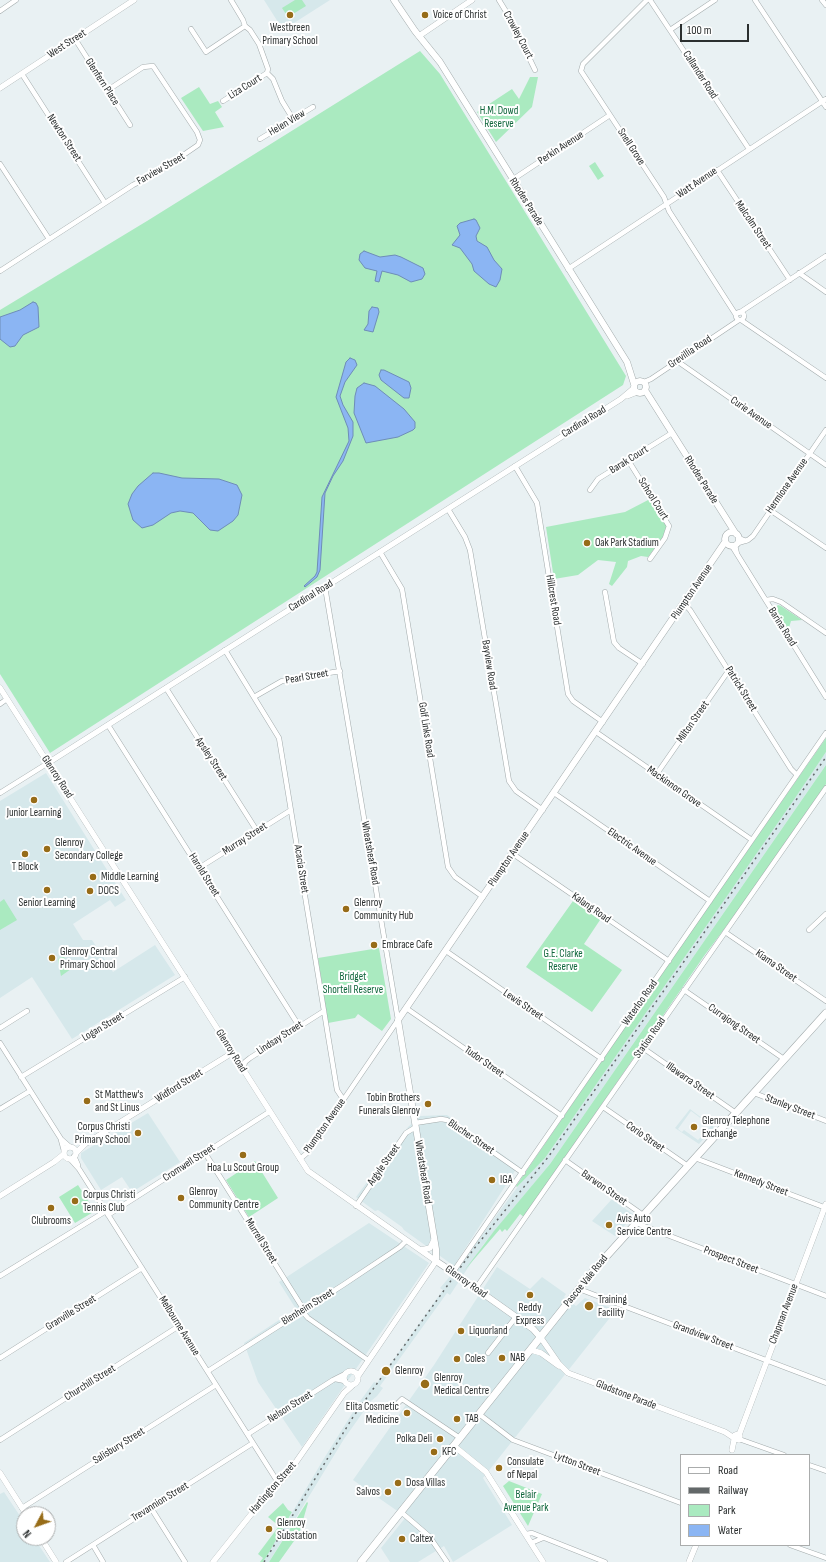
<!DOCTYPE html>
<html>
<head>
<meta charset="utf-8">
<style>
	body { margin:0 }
	#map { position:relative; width:826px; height:1562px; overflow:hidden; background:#e9f1f3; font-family:"Sofia Sans Condensed",sans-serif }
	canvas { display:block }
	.legend { position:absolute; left:680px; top:1454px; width:130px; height:92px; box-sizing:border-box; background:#fff; border:1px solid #aaacac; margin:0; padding:5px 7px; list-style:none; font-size:12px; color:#2b2f2f }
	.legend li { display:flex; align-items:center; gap:8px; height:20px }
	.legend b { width:20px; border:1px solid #aaacac }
	.north { position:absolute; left:16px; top:1506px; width:40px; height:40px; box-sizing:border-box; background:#fff; border:1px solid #aaacac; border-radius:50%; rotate:229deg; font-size:11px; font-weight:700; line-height:16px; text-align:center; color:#2b2f2f }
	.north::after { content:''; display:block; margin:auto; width:14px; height:18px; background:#976c18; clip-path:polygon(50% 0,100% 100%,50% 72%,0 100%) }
	.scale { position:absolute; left:680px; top:24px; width:69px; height:18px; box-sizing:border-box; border:2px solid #2b2f2f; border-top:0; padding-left:5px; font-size:12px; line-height:14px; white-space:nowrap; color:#2b2f2f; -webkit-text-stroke:3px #fff; paint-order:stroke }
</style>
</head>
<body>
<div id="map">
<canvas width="826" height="1562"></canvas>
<ul class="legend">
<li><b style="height:5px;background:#fff"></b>Road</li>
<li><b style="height:5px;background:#636869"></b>Railway</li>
<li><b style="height:11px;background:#aaeac0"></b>Park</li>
<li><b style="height:11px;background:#8bb5f3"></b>Water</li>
</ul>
<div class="north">N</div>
<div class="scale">100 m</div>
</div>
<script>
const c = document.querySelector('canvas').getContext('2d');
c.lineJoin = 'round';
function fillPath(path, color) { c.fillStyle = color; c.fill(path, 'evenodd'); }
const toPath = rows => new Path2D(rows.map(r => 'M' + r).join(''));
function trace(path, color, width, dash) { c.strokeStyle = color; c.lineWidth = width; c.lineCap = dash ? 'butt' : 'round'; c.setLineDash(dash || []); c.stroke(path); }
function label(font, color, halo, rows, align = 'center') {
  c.font = font + ' "Sofia Sans Condensed",sans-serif'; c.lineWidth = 4; c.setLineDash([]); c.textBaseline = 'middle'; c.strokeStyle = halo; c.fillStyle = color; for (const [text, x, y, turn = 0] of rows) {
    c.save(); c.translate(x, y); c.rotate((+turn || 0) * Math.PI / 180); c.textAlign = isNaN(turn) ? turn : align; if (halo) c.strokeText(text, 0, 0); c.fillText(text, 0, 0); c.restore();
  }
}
const built = toPath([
	[264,0,330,0,283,30],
	[826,752,826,765,550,1164,483,1245,450,1295,447,1293,380,1386,383,1388,377,1396,371,1401,344,1439,269,1562,263,1562,323,1460,358,1404,374,1382,377,1383,443,1290,440,1288,459,1266,522,1181,545,1158],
	[46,773,126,900,115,907,110,900,73,924,83,940,92,940,113,972,155,945,175,975,72,1039,32,977,0,998,0,801],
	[690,1109,714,1127,699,1144,675,1128],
	[691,1111,711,1126,698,1140,684,1130,682,1132,678,1129],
	[148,1113,180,1162,132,1192,122,1177,101,1190,81,1158,81,1153],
	[447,1115,518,1166,454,1266,404,1230,402,1227,378,1210,375,1211,356,1197,408,1127,420,1116],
	[612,1199,634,1215,615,1236,592,1221],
	[369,1223,429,1263,302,1447,258,1382,244,1343,296,1309,279,1282],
	[497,1267,530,1289,542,1277,566,1294,564,1297,576,1306,585,1298,616,1310,483,1478,512,1525,453,1562,444,1546,418,1562,390,1562,381,1548,406,1517,353,1480,434,1365],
	[4,1492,24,1522,24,1538,34,1538,50,1562,0,1562,0,1494]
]);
const green = toPath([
	[295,0,302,0,306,6,288,17,282,8],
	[420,51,440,74,626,376,623,385,50,753,0,674,0,310,147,221],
	[530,77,538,77,532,107,496,142,477,112,512,89,519,99],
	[199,87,210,104,218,101,222,107,215,112,224,127,203,131,181,98],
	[595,162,604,176,598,180,589,166],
	[650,499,666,525,666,528,663,537,648,557,641,556,628,561,627,567,612,586,609,584,616,562,598,560,578,575,554,579,546,527,625,512],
	[778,605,781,606,802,620,791,621,788,631,776,613,775,608],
	[826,738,826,752,793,801,545,1158,517,1187,516,1186,682,944],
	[826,765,826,784,745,901,704,956,524,1217,520,1214,507,1231,505,1229,502,1232,500,1229,464,1271,494,1231,550,1164],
	[4,899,17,920,0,930,0,902],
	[573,901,600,920,584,944,622,970,592,1012,526,967],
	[379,948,391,1019,382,1031,358,1014,355,1018,328,1023,318,958],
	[64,957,71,969,61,976,58,960,59,958],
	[255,1161,278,1198,249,1217,226,1180],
	[78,1185,95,1211,75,1223,59,1197],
	[509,1481,542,1494,528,1526,503,1486],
	[307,1502,308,1503,299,1534,279,1562,269,1562],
	[283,1503,288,1510,292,1512,268,1554,263,1562,260,1562,263,1558,258,1554,279,1526,268,1517]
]);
const water = toPath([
	[474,219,476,220,480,228,476,236,477,241,487,247,494,260,502,269,500,280,496,287,489,284,474,271,472,264,460,248,452,245,460,235,457,226,460,223,474,219],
	[364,251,380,257,395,255,401,257,423,268,425,274,422,279,411,282,398,275,382,271,379,282,375,281,377,271,365,268,359,260,360,254,364,251],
	[33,302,36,303,38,307,39,327,23,335,15,346,10,347,0,339,0,317,20,310,33,302],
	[372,307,378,308,379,312,373,332,364,330,368,324,369,311,372,307],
	[350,358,355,360,357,365,345,382,340,396,343,405,353,422,353,436,343,461,333,476,325,493,320,570,317,577,305,587,304,586,315,576,317,572,322,497,349,441,348,428,336,397,346,362,350,358],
	[381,370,384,370,409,382,411,388,409,398,404,398,381,380,379,375,381,370],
	[364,383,375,386,404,409,415,422,415,428,413,430,398,437,366,443,354,413,355,396,357,388,364,383],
	[153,473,159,473,182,478,219,479,237,485,242,495,238,515,233,521,218,531,210,530,193,513,180,511,171,513,153,525,142,528,133,520,128,504,132,494,138,486,153,473]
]);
const minor = toPath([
	[231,0,243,20,245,26,250,30,259,44,268,69,267,73,273,79,282,101,293,119],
	[499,0,510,18,535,70],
	[647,0,583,64,581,71,664,197,669,211,736,315],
	[650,0,749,149],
	[755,0,826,107],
	[822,0,826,5],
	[0,11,16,0],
	[191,29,206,52,245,26],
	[670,30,715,0],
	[75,39,130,125],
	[22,74,105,203],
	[223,101,267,73],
	[260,139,313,107],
	[0,164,49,239],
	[717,170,790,280],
	[512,180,610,115],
	[568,269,826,99],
	[0,271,133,185,160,171,198,145,200,140,197,132,153,66,143,67,108,90],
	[799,273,826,292],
	'736 316a4 4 0 1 1 8 0a4 4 0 1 1-8 0Z',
	[739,313,826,256],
	[741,320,826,378],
	[677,361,826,465],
	[644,382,651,379,739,320],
	[628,460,669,526,665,538,650,559],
	[515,466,537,503,568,694,573,701,603,722],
	[590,490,598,479,672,433],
	[448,509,465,537,470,550,509,781,516,791,543,810],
	[770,510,826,548],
	[739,538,746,541],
	[738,543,748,540,753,536,826,430],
	[735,545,737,554],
	[732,546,826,697],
	[380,552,402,589,448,867,455,877,483,897],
	[605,592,614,642,619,648,643,664],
	[766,600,773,599,781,602,826,633],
	[684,604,690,610,791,769,797,775],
	[225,650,279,738,337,1090,343,1099],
	[166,688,257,831],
	[254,697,282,681,340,671],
	[0,704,7,699],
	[108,725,299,1026],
	[596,732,752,840],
	[656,775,729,670],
	[0,793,48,763],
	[554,793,710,901],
	[513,854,669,961],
	[199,868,291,810],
	[809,930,826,914],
	[725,932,826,1001],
	[446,951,602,1059],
	[684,990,784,1059],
	[406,1008,562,1116],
	[0,1028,27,1011],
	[0,1043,61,1139,70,1147],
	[643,1048,736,1113],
	[243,1070,245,1062,250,1058,324,1011],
	[21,1077,185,977],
	[754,1093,826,1121],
	[603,1107,688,1166],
	[0,1109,30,1091],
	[415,1123,441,1119,447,1120,523,1173],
	[61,1140,64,1151],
	[205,1153,304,1310],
	[74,1156,78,1165],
	[695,1158,826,1208],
	[70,1159,79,1169,279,1484],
	[300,1159,307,1153,398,1020,325,587],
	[565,1160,643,1215],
	[356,1206,406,1133,416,1127],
	[108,1215,269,1112],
	[636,1223,826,1296],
	[453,1272,826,733],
	[0,1276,106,1211],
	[476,1288,826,788],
	[579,1289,826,1383],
	[302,1311,308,1318,368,1360],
	[488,1353,516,1317],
	[0,1358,142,1268],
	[208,1371,343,1285,400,1247,406,1241],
	[335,1379,345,1381],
	[395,1406,402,1399,460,1438],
	[479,1414,513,1440,681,1503],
	[248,1434,333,1380,345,1374],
	[739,1439,784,1455],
	[0,1440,179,1326],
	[809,1465,826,1471],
	[22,1508,216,1385],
	[151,1508,185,1562],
	[401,1512,429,1536,447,1562],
	[526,1534,532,1533,605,1562],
	[531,1543,543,1538],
	[93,1545,103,1562],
	[790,1545,826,1558],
	[66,1562,253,1443]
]);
const tertiary = toPath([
	[419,36,472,0],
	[0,88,134,0],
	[627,396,637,392],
	[0,688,308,1171,436,1261,358,1376],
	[48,763,621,399,634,388],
	'64 1153a6 6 0 1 1 12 0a6 6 0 1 1-12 0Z',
	[76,1153,85,1144,232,1053],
	[0,1196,54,1162,64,1154],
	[421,1250,430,1248,434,1240],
	[541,1338,559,1364,568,1373,725,1432,734,1438],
	[531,1350,541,1353,559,1366],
	'344 1378a7 7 0 1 1 14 0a7 7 0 1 1-14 0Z',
	[739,1435,826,1204],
	[454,1446,486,1472,543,1562],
	[732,1450,735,1435,738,1434,740,1436,739,1440,734,1438],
	[0,1473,26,1514],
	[41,1538,56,1562],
	[213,1562,265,1497,287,1475,344,1393,353,1385],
	[689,1562,696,1545]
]);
const secondary = toPath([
	[394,0,415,31,440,62,627,362,634,384],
	'634 387a6 6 0 1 1 12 0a6 6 0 1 1-12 0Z',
	[645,390,736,534],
	'725 539a7 7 0 1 1 14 0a7 7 0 1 1-14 0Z',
	[454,1273,436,1261,436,1249,398,1020,725,542],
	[461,1278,533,1329,541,1338]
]);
const primary = toPath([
	[361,1562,594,1270,826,1013]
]);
const rail = toPath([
	[264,1562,353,1417,473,1250,549,1156,826,757]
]);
const secondaryBridge = toPath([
	[454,1273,461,1278]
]);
const markers = [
	[290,15,4,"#976c18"],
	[425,15,4,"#976c18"],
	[587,543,4,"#976c18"],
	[34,800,4,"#976c18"],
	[47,849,4,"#976c18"],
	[25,854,4,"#976c18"],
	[93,877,4,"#976c18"],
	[47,890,4,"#976c18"],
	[90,891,4,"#976c18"],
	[346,909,4,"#976c18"],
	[374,945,4,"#976c18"],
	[52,958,4,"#976c18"],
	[87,1101,4,"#976c18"],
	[428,1104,4,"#976c18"],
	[694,1127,4,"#976c18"],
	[138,1133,4,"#976c18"],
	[243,1155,4,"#976c18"],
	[492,1180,4,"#976c18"],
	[181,1198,4,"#976c18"],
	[75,1201,4,"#976c18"],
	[51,1208,4,"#976c18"],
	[609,1225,4,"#976c18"],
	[530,1295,4,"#976c18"],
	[589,1306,5,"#976c18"],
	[461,1331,4,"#976c18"],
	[502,1358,4,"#976c18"],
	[457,1359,4,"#976c18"],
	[386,1371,5,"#976c18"],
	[425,1384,5,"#976c18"],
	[407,1413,4,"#976c18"],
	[457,1419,4,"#976c18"],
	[440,1439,4,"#976c18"],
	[434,1452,4,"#976c18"],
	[499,1468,4,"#976c18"],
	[398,1483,4,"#976c18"],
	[388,1492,4,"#976c18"],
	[269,1529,4,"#976c18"],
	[402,1539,4,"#976c18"]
];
const poiNames = [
	["Voice of Christ",433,15],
	["Westbreen",290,28,"center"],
	["Primary School",290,41,"center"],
	["Oak Park Stadium",595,543],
	["Junior Learning",34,813,"center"],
	["Glenroy",55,843],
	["Secondary College",55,856],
	["T Block",25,867,"center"],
	["Middle Learning",101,877],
	["DOCS",98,891],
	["Senior Learning",47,903,"center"],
	["Glenroy",354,903],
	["Community Hub",354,916],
	["Embrace Cafe",382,945],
	["Glenroy Central",60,952],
	["Primary School",60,965],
	["St Matthew's",95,1095],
	["and St Linus",95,1108],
	["Tobin Brothers",420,1098,"right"],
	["Funerals Glenroy",420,1111,"right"],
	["Glenroy Telephone",702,1121],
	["Exchange",702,1134],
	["Corpus Christi",130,1127,"right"],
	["Primary School",130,1140,"right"],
	["Hoa Lu Scout Group",243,1168,"center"],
	["IGA",500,1180],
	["Glenroy",189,1192],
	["Community Centre",189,1205],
	["Corpus Christi",83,1195],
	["Tennis Club",83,1208],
	["Avis Auto",617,1219],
	["Service Centre",617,1232],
	["Clubrooms",51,1221,"center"],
	["Training",598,1300],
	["Facility",598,1313],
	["Reddy",530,1308,"center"],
	["Express",530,1321,"center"],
	["Liquorland",469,1331],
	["NAB",510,1358],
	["Coles",465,1359],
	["Glenroy",395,1371],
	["Glenroy",434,1378],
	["Medical Centre",434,1391],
	["Elita Cosmetic",399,1407,"right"],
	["Medicine",399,1420,"right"],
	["TAB",465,1419],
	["Polka Deli",432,1439,"right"],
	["KFC",442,1452],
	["Consulate",507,1462],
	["of Nepal",507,1475],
	["Dosa Villas",406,1483],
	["Salvos",380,1492,"right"],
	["Glenroy",277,1523],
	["Substation",277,1536],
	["Caltex",410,1539]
];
const streetNames = [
	["Crowley Court",518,35,62],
	["West Street",67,44,-33],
	["Callander Road",700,75,57],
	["Glenfern Place",102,82,57],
	["Liza Court",245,87,-32],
	["Helen View",287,123,-31],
	["Newton Street",64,138,57],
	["Snell Grove",631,147,57],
	["Perkin Avenue",561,148,-33],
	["Farview Street",161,169,-30],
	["Watt Avenue",697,183,-34],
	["Rhodes Parade",526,202,58],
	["Malcolm Street",753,225,56],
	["Grevillia Road",690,352,-34],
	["Curie Avenue",751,413,35],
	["Cardinal Road",584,422,-32],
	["Barak Court",629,460,-32],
	["Rhodes Parade",701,480,58],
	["Hermione Avenue",787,486,-55],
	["School Court",653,499,58],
	["Plumpton Avenue",692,592,-56],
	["Cardinal Road",311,596,-32],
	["Hillcrest Road",553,600,81],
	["Barina Road",782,627,58],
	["Bayview Road",489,665,81],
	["Pearl Street",307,677,-10],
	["Patrick Street",741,689,58],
	["Milton Street",693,722,-55],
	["Golf Links Road",426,730,81],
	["Apsley Street",211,759,57],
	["Glenroy Road",57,777,57],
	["Mackinnon Grove",674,787,35],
	["Murray Street",245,839,-33],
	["Electric Avenue",632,847,35],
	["Wheatsheaf Road",370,853,80],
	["Plumpton Avenue",509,859,-56],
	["Acacia Street",301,869,81],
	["Harold Street",204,875,58],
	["Kalang Road",591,908,35],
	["Kiama Street",776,966,35],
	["Waterloo Road",640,1003,-55],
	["Lewis Street",523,1005,34],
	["Currajong Street",734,1024,35],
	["Logan Street",103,1027,-31],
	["Lindsay Street",280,1038,-33],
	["Station Road",650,1038,-55],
	["Glenroy Road",231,1051,58],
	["Tudor Street",484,1062,35],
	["Illawarra Street",690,1081,35],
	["Widford Street",179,1086,-32],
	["Stanley Street",790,1107,21],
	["Plumpton Avenue",325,1126,-55],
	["Blucher Street",471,1137,34],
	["Corio Street",645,1137,35],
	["Cromwell Street",189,1163,-33],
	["Argyle Street",384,1165,-55],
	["Wheatsheaf Road",423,1172,81],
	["Kennedy Street",761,1183,21],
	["Barwon Street",604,1188,35],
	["Murrell Street",261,1241,58],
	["Prospect Street",731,1260,21],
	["Pascoe Vale Road",586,1281,-51],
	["Glenroy Road",466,1282,35],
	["Blenheim Street",308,1307,-32],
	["Granville Street",71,1313,-32],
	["Chapman Avenue",784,1314,-69],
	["Melbourne Avenue",179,1326,58],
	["Grandview Street",703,1336,21],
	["Churchill Street",90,1383,-32],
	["Gladstone Parade",626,1395,21],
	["Nelson Street",290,1407,-32],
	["Salisbury Street",119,1446,-32],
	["Lytton Street",577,1464,21],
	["Hartington Street",273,1488,-49],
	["Trevannion Street",160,1502,-32]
];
const parkNames = [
	["H.M. Dowd",499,111],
	["Reserve",499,124],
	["G.E. Clarke",563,954],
	["Reserve",563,967],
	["Bridget",353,977],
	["Shortell Reserve",353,990],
	["Belair",526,1495],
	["Avenue Park",526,1508]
];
fillPath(built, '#d6e8eb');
fillPath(green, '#aaeac0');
fillPath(water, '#8bb5f3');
trace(water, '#6e8db8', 1);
trace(minor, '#a3abac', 5.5);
trace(tertiary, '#a3abac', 6);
trace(secondary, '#a3abac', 7);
trace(primary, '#a3abac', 8);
trace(minor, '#fff', 4.5);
trace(tertiary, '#fff', 5.5);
trace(secondary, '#fff', 6);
trace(primary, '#fff', 7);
trace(rail, '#636869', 1.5, [2, 4]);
trace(secondaryBridge, '#a3abac', 7, []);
trace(secondaryBridge, '#fff', 6);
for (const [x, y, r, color] of markers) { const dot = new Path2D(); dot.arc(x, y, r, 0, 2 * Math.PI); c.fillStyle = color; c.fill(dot); trace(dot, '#fff', 1.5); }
label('11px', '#2b2f2f', '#fff', poiNames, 'left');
label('11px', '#2b2f2f', '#fff', streetNames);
label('11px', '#10663c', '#fff', parkNames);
</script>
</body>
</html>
